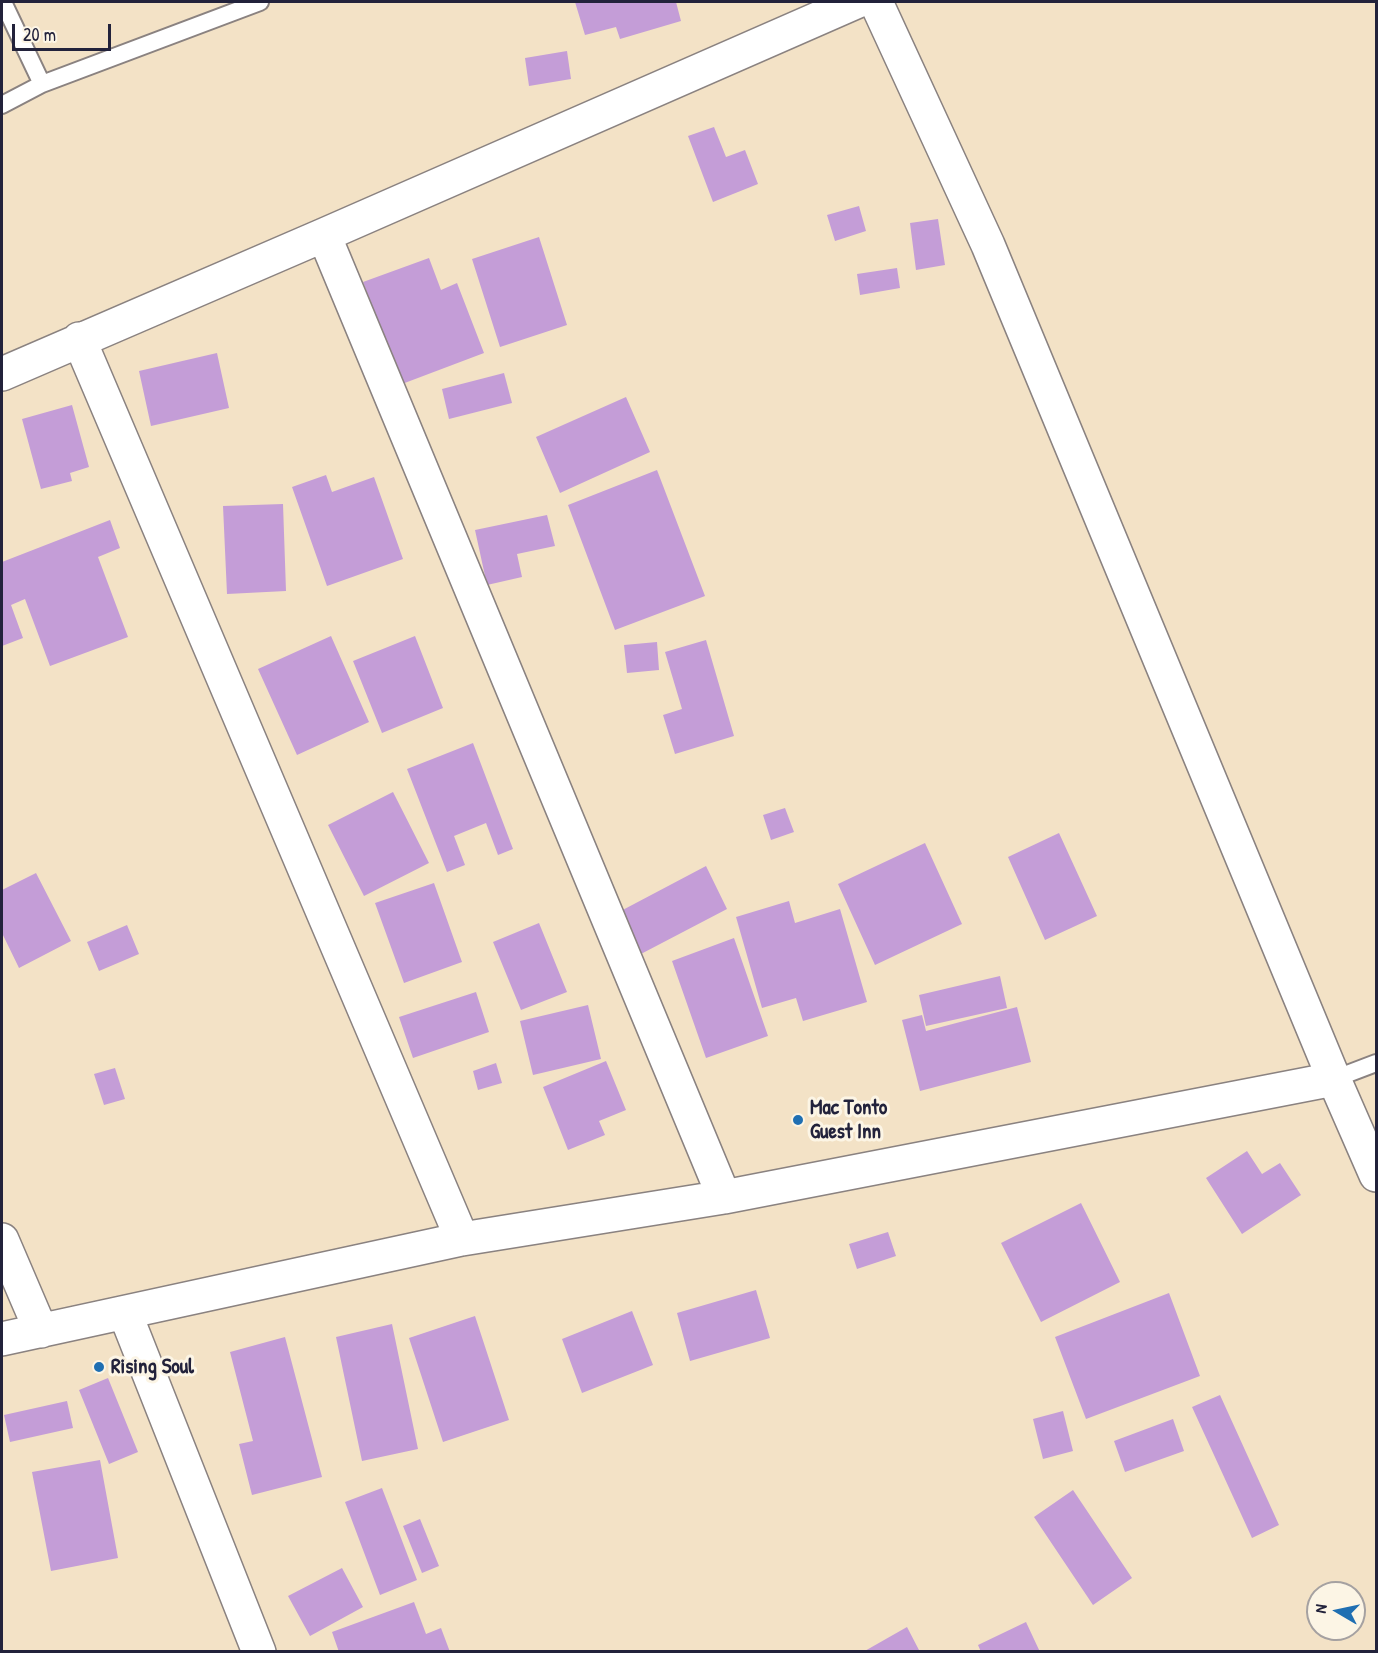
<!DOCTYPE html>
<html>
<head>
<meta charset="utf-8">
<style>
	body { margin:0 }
	#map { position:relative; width:1378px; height:1653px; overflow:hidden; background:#f3e2c6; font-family:"Patrick Hand",sans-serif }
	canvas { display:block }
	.frame { position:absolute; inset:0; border:3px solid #22223b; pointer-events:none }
	.north { position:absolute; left:1306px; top:1581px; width:60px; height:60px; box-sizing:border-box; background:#fcf5e5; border:2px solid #a5a1a1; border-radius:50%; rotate:279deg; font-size:16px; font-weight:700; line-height:24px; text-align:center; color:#22223b }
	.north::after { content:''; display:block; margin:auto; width:21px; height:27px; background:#1f6fb2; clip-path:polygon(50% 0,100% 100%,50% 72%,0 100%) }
	.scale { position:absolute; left:12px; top:24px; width:99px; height:27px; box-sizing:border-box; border:3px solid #22223b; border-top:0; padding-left:8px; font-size:18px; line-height:21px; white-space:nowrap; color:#22223b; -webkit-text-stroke:4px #fcf5e5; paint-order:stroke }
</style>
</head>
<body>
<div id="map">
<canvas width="1378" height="1653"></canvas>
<div class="frame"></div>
<div class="north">N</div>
<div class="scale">20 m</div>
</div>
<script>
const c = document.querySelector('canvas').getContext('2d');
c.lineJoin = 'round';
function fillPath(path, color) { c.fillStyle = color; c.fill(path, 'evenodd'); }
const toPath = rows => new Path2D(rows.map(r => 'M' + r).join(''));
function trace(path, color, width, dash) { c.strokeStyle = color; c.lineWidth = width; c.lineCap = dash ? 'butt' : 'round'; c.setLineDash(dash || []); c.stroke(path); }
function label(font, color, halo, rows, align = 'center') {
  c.font = font + ' "Patrick Hand",sans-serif'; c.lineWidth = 6; c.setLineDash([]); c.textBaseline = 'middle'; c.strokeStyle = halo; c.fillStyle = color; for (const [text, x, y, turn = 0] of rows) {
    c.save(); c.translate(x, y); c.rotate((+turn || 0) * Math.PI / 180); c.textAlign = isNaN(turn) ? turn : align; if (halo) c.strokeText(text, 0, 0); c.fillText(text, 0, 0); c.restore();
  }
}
const building = toPath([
	[575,2,676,2,681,21,620,39,616,27,585,35],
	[567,51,571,79,529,86,525,58],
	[714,127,726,157,745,150,758,184,713,202,688,136],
	[859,206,866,231,835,241,827,215],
	[938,219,945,265,916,270,910,223],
	[539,237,567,325,500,347,472,259],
	[429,258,441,290,457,283,484,353,402,384,363,282],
	[897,268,900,288,860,295,857,274],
	[217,353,229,408,151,426,139,371],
	[504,373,512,403,449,419,442,389],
	[626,397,650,452,560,493,536,437],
	[72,405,89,467,70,473,72,481,41,489,22,419],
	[657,470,705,596,615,630,568,505],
	[326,475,332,492,374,477,403,559,327,586,292,487],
	[283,504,286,591,227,594,223,506],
	[547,515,555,546,517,554,522,577,487,585,475,530],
	[110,520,120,548,98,557,128,637,50,666,25,599,11,605,23,638,2,646,2,562],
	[331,636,369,722,297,755,258,669],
	[415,636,443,708,382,733,353,661],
	[706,640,734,736,675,754,663,715,682,709,665,652],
	[657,642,659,670,627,673,624,645],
	[473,743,513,849,498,855,486,823,454,836,465,865,447,872,407,769],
	[393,792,429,863,364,896,328,825],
	[785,808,794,832,771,840,763,815],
	[1059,833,1097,916,1045,940,1008,857],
	[925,843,962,924,875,965,838,884],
	[706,866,727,909,639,955,617,913],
	[36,873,71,941,19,968,2,933,2,890],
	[434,883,462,962,404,983,375,903],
	[789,901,795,923,840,909,867,1002,803,1021,796,998,762,1008,736,917],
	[539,923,567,992,521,1010,493,942],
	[127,925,139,954,99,971,87,942],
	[734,938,768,1036,706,1058,672,961],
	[1000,976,1007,1008,926,1026,919,995],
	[476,992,489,1032,413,1058,399,1017],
	[588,1005,601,1059,533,1075,520,1021],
	[1017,1007,1031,1062,920,1091,902,1020,922,1015,926,1031],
	[606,1061,626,1110,599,1121,605,1135,568,1150,543,1087],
	[496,1063,502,1083,478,1090,473,1071],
	[115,1068,125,1099,104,1105,94,1074],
	[1247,1151,1262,1174,1280,1163,1301,1195,1242,1234,1206,1178],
	[1081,1203,1120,1282,1041,1322,1001,1243],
	[888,1232,896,1256,857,1269,849,1244],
	[756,1290,770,1338,690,1361,677,1313],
	[1169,1293,1200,1376,1086,1419,1055,1337],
	[632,1311,653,1365,582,1393,562,1339],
	[475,1316,509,1420,443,1442,409,1338],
	[392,1324,418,1449,362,1461,336,1337],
	[285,1337,322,1477,252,1495,239,1444,253,1441,230,1352],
	[108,1378,138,1452,109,1464,79,1390],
	[1220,1395,1279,1525,1252,1538,1192,1407],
	[67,1401,73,1428,10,1442,4,1415],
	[1063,1411,1073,1451,1043,1459,1033,1419],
	[1173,1419,1184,1451,1125,1472,1114,1441],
	[100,1460,118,1558,51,1571,32,1472],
	[382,1488,417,1580,380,1595,345,1502],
	[1073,1490,1132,1578,1093,1605,1034,1517],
	[420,1519,439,1566,422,1573,403,1526],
	[342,1568,363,1607,310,1636,288,1596],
	[414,1602,426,1634,441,1628,450,1652,339,1652,332,1632],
	[1026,1622,1040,1652,981,1652,978,1645],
	[907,1627,920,1652,863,1652]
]);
const service = toPath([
	[3,2,42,84],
	[2,105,42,84,260,2],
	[1334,1079,1376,1063]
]);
const minor = toPath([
	[324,235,724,1197],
	[79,339,462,1239],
	[2,374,324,235,856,2],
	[2,1240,41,1331],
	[125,1313,259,1652],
	[2,1339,462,1239,724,1197,1334,1079]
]);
const tertiary = toPath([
	[876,2,988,245,1334,1079,1376,1175]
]);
const markers = [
	[798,1120,6,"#1f6fb2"],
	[99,1367,6,"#1f6fb2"]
];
const poiNames = [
	["Mac Tonto",810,1108],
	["Guest Inn",810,1132],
	["Rising Soul",111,1367]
];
fillPath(building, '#c49dd7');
trace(service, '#8a8280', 20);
trace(minor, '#8a8280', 36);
trace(tertiary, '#8a8280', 36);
trace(service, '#fff', 16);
trace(minor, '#fff', 33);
trace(tertiary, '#fff', 33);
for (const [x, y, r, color] of markers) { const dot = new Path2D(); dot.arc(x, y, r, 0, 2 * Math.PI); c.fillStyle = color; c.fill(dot); trace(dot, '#fcf5e5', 2); }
label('bold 21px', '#22223b', '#fcf5e5', poiNames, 'left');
</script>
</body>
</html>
